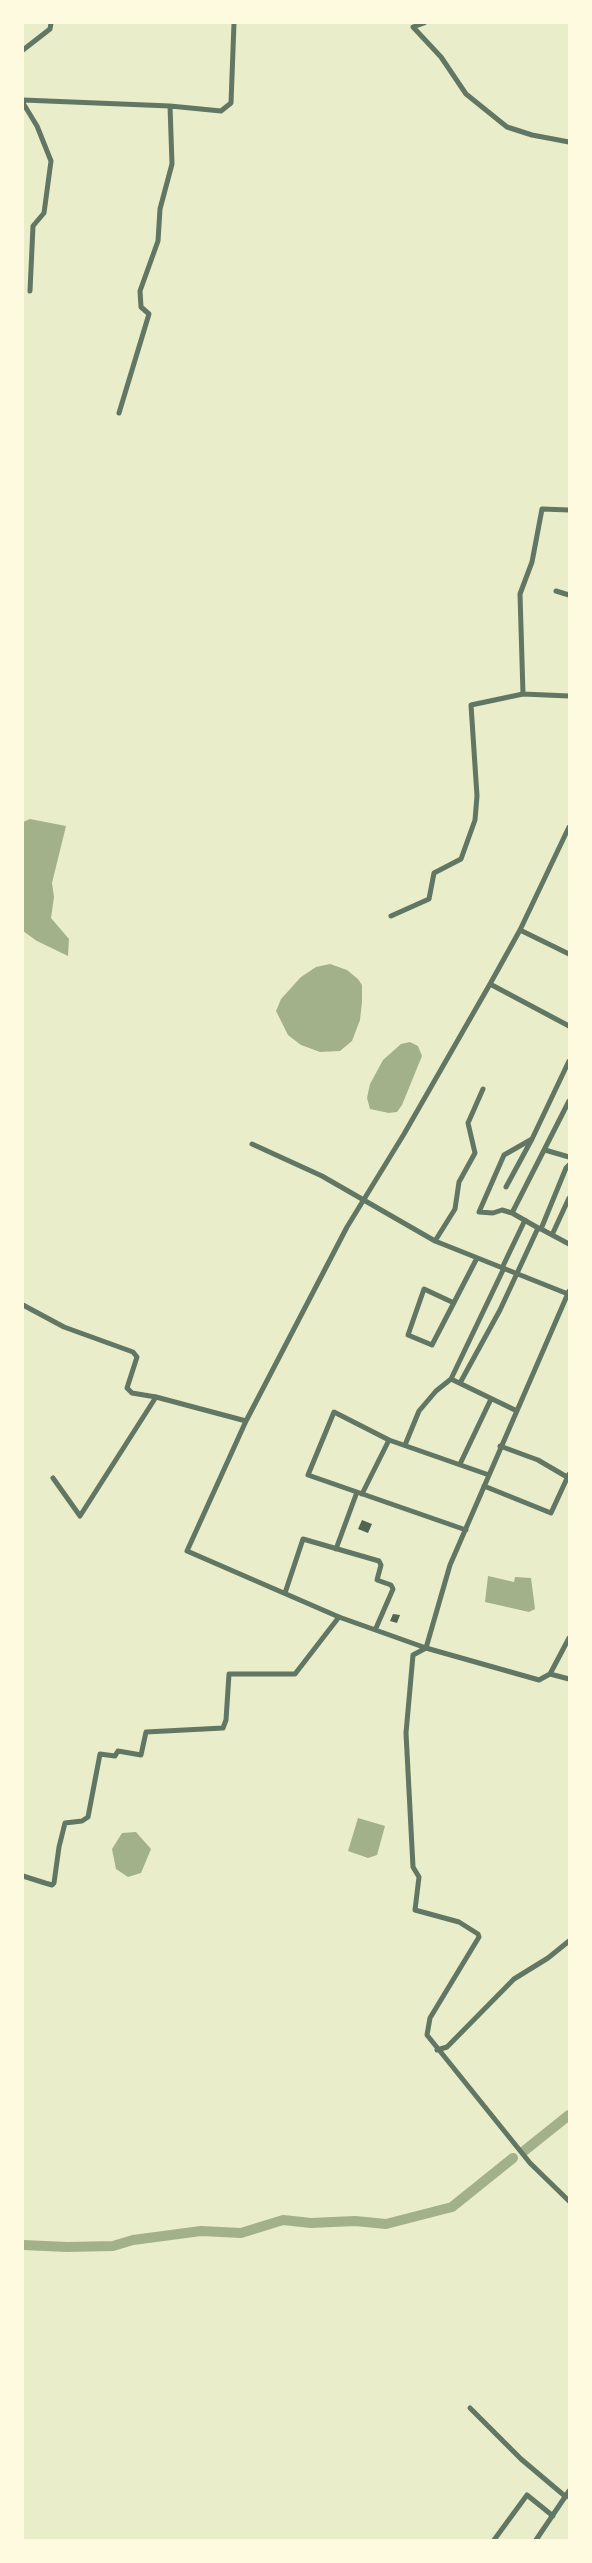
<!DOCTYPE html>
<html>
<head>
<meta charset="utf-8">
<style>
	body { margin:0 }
	#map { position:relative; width:592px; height:2563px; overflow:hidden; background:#e9edc9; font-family:"Alegreya Sans",sans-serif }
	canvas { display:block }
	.frame { position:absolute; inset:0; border:24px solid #fefae0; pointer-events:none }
</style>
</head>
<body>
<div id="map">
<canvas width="592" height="2563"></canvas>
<div class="frame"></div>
</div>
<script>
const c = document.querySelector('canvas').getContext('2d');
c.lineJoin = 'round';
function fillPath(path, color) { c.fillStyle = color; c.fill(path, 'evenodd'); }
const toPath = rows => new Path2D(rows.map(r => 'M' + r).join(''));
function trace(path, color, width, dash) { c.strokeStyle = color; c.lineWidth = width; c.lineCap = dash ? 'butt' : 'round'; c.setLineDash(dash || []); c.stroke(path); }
const water = toPath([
	[30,819,66,826,52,883,54,897,51,918,69,939,68,956,37,941,23,931,23,822],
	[330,964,347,970,358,979,362,985,362,1002,360,1020,352,1041,340,1051,320,1052,301,1045,288,1035,276,1011,281,999,301,977,316,967],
	[410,1042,418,1046,422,1056,402,1105,397,1112,389,1113,370,1109,367,1098,370,1084,383,1060,401,1044],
	[488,1576,514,1582,515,1577,531,1578,535,1609,529,1612,485,1602],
	[358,1818,385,1826,377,1855,368,1858,348,1851],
	[136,1832,151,1849,141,1873,128,1877,116,1869,112,1849,122,1833]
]);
const canal = toPath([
	[524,2151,569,2115],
	[23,2245,67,2247,113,2246,133,2240,201,2231,241,2233,283,2220,311,2223,355,2221,386,2224,452,2207,513,2158]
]);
const building = toPath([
	[362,1520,372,1524,368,1533,358,1529],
	[393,1614,400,1615,397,1623,390,1621]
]);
const minor = toPath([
	[424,23,413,27,441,57,466,94,507,127,532,135,569,142],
	[23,50,50,29,51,23],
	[23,100,170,106,221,111,231,103,234,23],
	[23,103,37,126,51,161,44,213,33,226,30,291],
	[119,413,149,314,141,307,140,291,158,241,160,209,172,164,170,106],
	[556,591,569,595],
	[523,694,569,696],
	[569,827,520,930,490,984,404,1134,347,1227,246,1421,187,1551,339,1617,426,1648,450,1565,569,1291],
	[391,916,429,899,434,873,461,859,475,820,477,796,471,705,523,694,520,594,532,562,542,509,569,510],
	[520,930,569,954],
	[490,984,569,1026],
	[252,1144,322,1176,435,1241,568,1294],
	[545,1150,569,1157],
	[569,1165,566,1168,541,1229,569,1244],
	[506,1187,532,1139],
	[512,1213,502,1210,493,1213,479,1212,504,1155,532,1139,569,1061],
	[540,1229,512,1213,569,1101],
	[552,1235,569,1198],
	[435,1241,455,1209,459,1182,475,1153,468,1123,483,1089],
	[502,1268,525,1220],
	[504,1268,451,1379,517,1411],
	[454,1303,424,1289,408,1335,432,1345,477,1258],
	[23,1305,64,1327,133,1352,137,1357,127,1388,132,1393,156,1397,246,1421],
	[460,1383,500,1310,538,1228],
	[389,1440,489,1475],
	[405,1445,419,1411,436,1391,451,1379],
	[500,1446,538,1460,567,1477],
	[460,1464,491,1399],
	[53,1478,80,1516,156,1397],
	[484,1486,551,1513,569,1474],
	[362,1494,389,1440,334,1412,308,1475,466,1530],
	[336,1549,357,1492],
	[285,1593,303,1539,379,1561,381,1565,377,1580,391,1585,393,1589,376,1628],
	[569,1638,550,1674,539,1680,426,1648,413,1655,406,1733,413,1867,419,1877,415,1910,459,1922,478,1934,479,1937,430,2018,427,2035,530,2163,569,2201],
	[550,1674,569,1679],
	[23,1876,45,1883,52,1885,54,1883,59,1847,65,1823,82,1821,88,1817,100,1754,115,1756,118,1751,141,1755,146,1732,223,1728,226,1720,229,1674,295,1674,339,1617],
	[437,2050,447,2047,514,1979,548,1958,569,1941],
	[470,2408,521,2459,566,2497],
	[494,2540,527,2495,553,2516],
	[536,2540,569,2491]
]);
fillPath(water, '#a3b18a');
trace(canal, '#a3b18a', 10);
fillPath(building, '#4f6655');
trace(minor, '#617663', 5);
</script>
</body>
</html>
